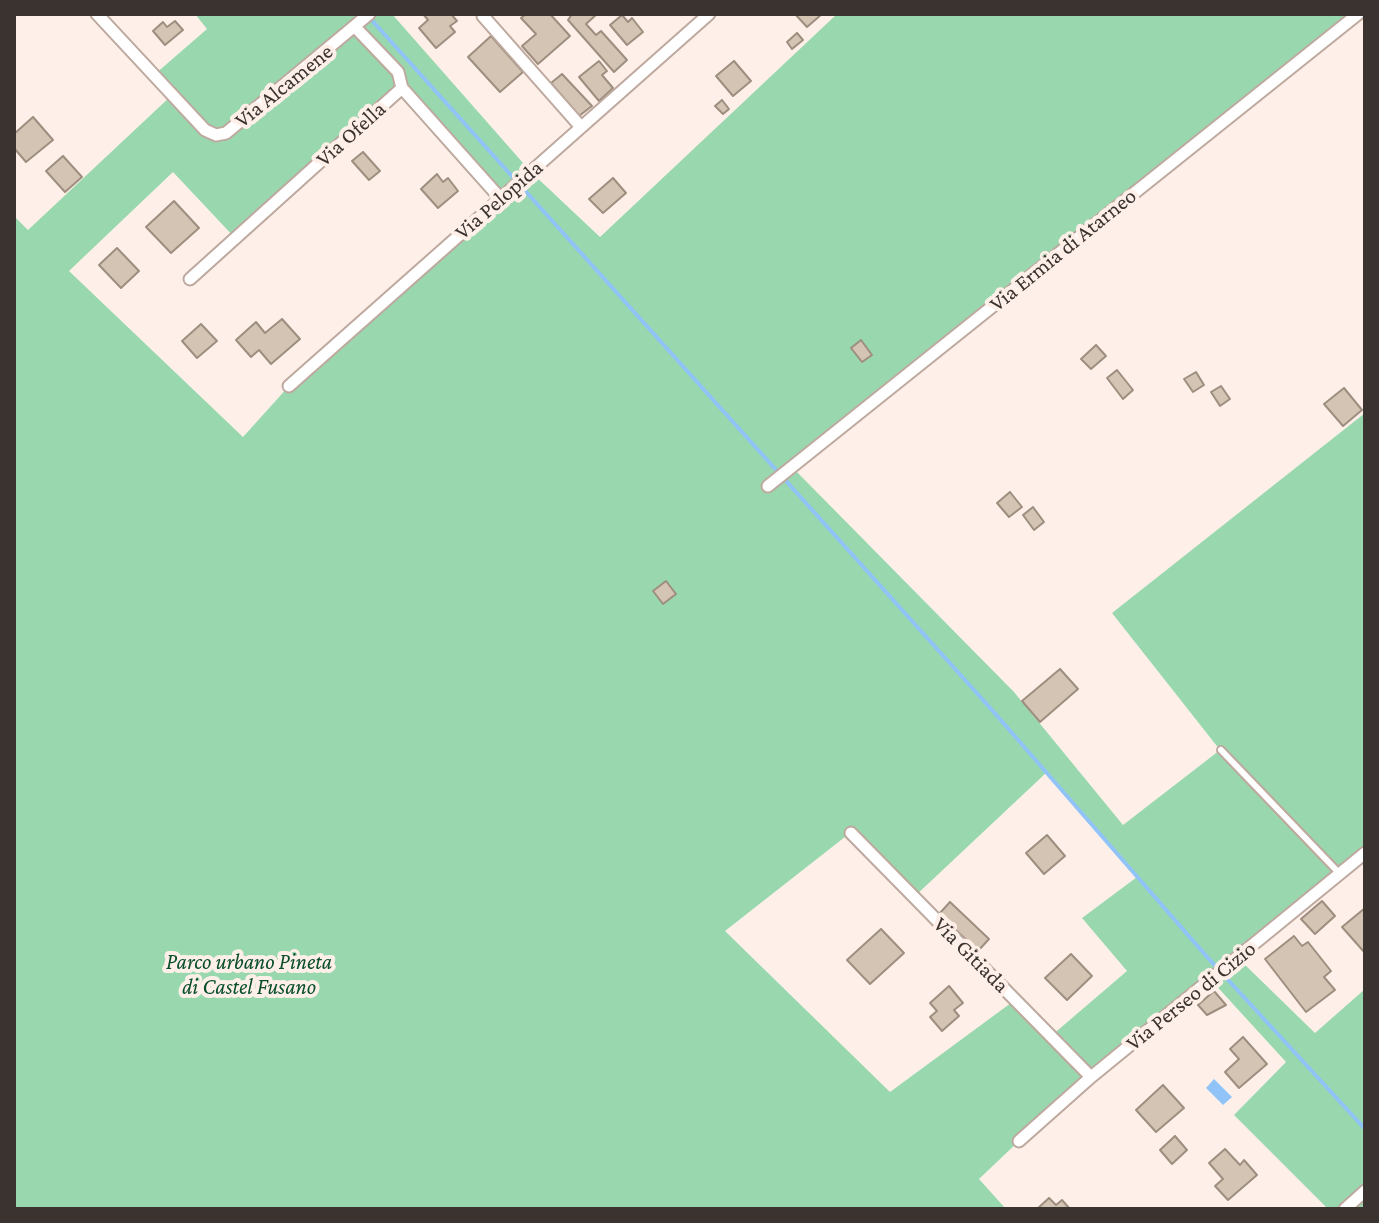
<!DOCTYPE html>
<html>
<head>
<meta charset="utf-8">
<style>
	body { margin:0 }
	#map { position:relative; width:1379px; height:1223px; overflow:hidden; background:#fef0e9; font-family:"Crimson Pro",serif }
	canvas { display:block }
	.frame { position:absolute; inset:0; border:16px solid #3b332f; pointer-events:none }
</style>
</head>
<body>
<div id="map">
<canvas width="1379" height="1223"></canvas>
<div class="frame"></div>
</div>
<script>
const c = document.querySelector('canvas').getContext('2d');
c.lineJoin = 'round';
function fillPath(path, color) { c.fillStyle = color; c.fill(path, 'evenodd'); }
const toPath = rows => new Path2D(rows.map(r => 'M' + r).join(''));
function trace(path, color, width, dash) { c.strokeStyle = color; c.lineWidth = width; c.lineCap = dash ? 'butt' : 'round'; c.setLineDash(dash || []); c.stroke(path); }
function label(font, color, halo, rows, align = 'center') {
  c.font = font + ' "Crimson Pro",serif'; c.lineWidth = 8; c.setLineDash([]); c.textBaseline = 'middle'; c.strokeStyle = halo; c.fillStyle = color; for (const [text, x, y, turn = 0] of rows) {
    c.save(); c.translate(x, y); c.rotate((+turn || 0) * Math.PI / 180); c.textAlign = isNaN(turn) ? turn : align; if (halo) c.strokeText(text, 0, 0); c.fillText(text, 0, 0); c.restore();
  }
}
const green = toPath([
	[195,14,392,14,531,172,600,237,837,14,1358,14,792,467,1014,692,1123,825,1220,750,1112,613,1365,413,1365,853,1238,958,1315,1033,1365,989,1365,1209,1328,1209,1234,1115,1286,1062,1211,980,1019,1141,979,1179,1006,1209,14,1209,14,216,28,230,172,95,154,75,207,29],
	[402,88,500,198,289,386,243,437,69,271,173,172,235,238],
	[1046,773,1137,877,1082,918,1127,971,1051,1036,1015,1000,890,1092,725,931,850,833,914,897]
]);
const water = toPath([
	[1214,1079,1232,1097,1223,1105,1206,1088]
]);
const stream = toPath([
	[368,16,992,710,1208,958,1365,1129]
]);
const building = toPath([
	[423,14,451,14,457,21,450,26,455,32,436,48,419,28,428,20,423,14],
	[526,14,550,14,570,36,538,64,522,46,536,34,521,18,526,14],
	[572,14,597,14,586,24,596,35,601,31,627,60,614,72,568,20,572,14],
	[795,14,822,14,807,27,795,14],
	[622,15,628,22,632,18,643,32,627,45,610,25,622,15],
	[175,21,183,30,165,45,153,31,163,22,167,27,175,21],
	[797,33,803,40,792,49,787,42,797,33],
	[491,36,523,72,500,92,468,57,491,36],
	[599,61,607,71,602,75,613,88,599,101,579,77,599,61],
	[734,61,751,81,733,96,716,76,734,61],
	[562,74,592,106,579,116,551,83,562,74],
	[722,100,729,109,723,114,715,106,722,100],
	[33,117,53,140,26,162,14,148,14,134,33,117],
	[363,152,380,171,369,180,352,161,363,152],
	[63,156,82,177,65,192,46,171,63,156],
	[437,174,443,182,448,178,458,191,438,208,421,189,437,174],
	[613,178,626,193,603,213,589,199,613,178],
	[174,201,199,228,171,253,146,227,174,201],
	[117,248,139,271,121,288,99,265,117,248],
	[282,319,300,339,271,364,259,350,251,357,236,340,256,322,265,333,282,319],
	[201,324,217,341,197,358,182,341,201,324],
	[861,340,872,355,862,362,851,348,861,340],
	[1096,345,1106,356,1091,369,1081,359,1096,345],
	[1117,370,1133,390,1123,399,1107,378,1117,370],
	[1196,372,1204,385,1193,392,1184,379,1196,372],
	[1221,386,1230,399,1220,406,1211,392,1221,386],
	[1344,388,1362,410,1343,426,1324,404,1344,388],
	[1010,492,1022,507,1009,517,997,503,1010,492],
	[1033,507,1044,522,1034,530,1023,515,1033,507],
	[666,581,676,594,663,604,653,591,666,581],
	[1060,669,1078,689,1040,722,1022,701,1060,669],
	[1047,835,1065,856,1044,874,1026,853,1047,835],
	[1322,901,1335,916,1315,934,1301,919,1322,901],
	[950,902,989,939,978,951,939,914,950,902],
	[1365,908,1365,953,1342,927,1365,908],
	[881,929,904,953,870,984,847,960,881,929],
	[1294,936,1302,946,1308,942,1331,971,1324,977,1335,990,1306,1012,1265,959,1294,936],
	[1071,954,1092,976,1067,1000,1045,978,1071,954],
	[949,986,963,1003,954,1010,959,1016,942,1031,930,1017,937,1011,930,1003,949,986],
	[1214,991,1226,1005,1207,1015,1198,1005,1214,991],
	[1243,1037,1267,1064,1239,1088,1225,1072,1239,1059,1230,1049,1243,1037],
	[1163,1085,1184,1108,1156,1132,1136,1110,1163,1085],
	[1175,1136,1187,1150,1172,1164,1160,1150,1175,1136],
	[1225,1149,1240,1165,1244,1160,1257,1175,1228,1200,1215,1186,1223,1179,1209,1163,1225,1149],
	[1049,1198,1056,1205,1062,1200,1070,1209,1037,1209,1049,1198]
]);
const service = toPath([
	[1221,750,1340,874]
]);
const minor = toPath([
	[97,14,205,130,216,135,226,133,369,14],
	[485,14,483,16,581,127],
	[355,27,398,72,402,88,500,198],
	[190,279,402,88],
	[289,386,709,14],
	[768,486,1358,14],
	[851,833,1091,1077],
	[1019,1141,1091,1077,1365,853],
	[1345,1209,1365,1191]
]);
const streetNames = [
	["Via Alcamene",284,86,-39],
	["Via Ofella",351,134,-42],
	["Via Pelopida",499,200,-41],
	["Via Ermia di Atarneo",1063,250,-39],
	["Via Gitiada",971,955,45],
	["Via Perseo di Cizio",1191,996,-39]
];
const parkNames = [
	["Parco urbano Pineta",249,962],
	["di Castel Fusano",249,987]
];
fillPath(green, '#99d8af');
fillPath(water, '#90c3f7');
trace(stream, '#90c3f7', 4);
fillPath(building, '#d4c4b4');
trace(building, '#9e8e7f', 2);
trace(service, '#bea99f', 10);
trace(minor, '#bea99f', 15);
trace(service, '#fff', 6);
trace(minor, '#fff', 11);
label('22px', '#3b332f', '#fef0e9', streetNames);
label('italic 22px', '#084d2c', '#fef0e9', parkNames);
</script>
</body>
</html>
